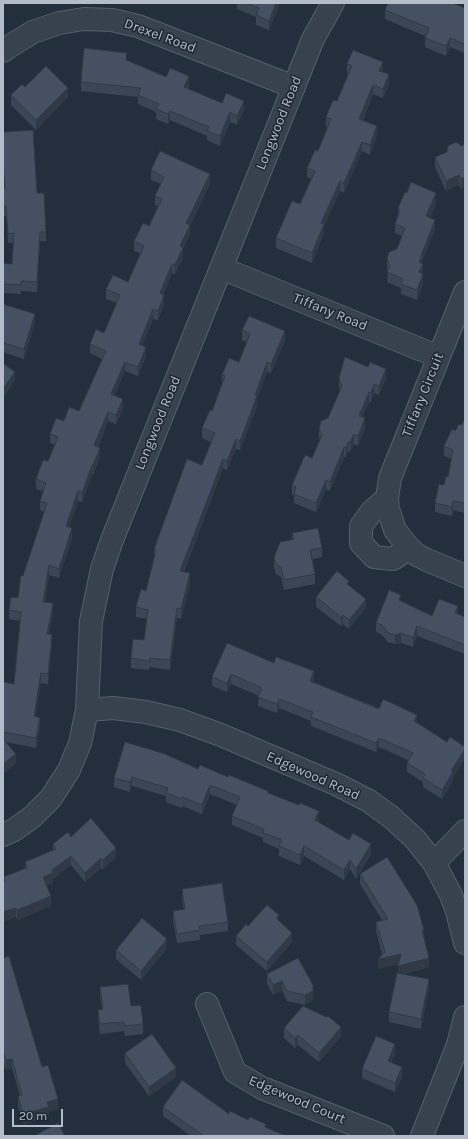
<!DOCTYPE html>
<html>
<head>
<meta charset="utf-8">
<style>
	body { margin:0 }
	#map { position:relative; width:468px; height:1139px; overflow:hidden; background:#242f3e; font-family:Karla,sans-serif }
	canvas { display:block }
	.frame { position:absolute; inset:0; border:4px solid #b4bcc9; pointer-events:none }
	.scale { position:absolute; left:12px; top:1109px; width:51px; height:18px; box-sizing:border-box; border:2px solid #b4bcc9; border-top:0; padding-left:5px; font-size:12px; line-height:14px; white-space:nowrap; color:#b4bcc9; -webkit-text-stroke:3px #1d2633; paint-order:stroke }
</style>
</head>
<body>
<div id="map">
<canvas width="468" height="1139"></canvas>
<div class="frame"></div>
<div class="scale">20 m</div>
</div>
<script>
const c = document.querySelector('canvas').getContext('2d');
c.lineJoin = 'round';
const toPath = rows => new Path2D(rows.map(r => 'M' + r).join(''));
function trace(path, color, width, dash) { c.strokeStyle = color; c.lineWidth = width; c.lineCap = dash ? 'butt' : 'round'; c.setLineDash(dash || []); c.stroke(path); }
function fillPath(path, color) { c.fillStyle = color; c.fill(path, 'evenodd'); }
function label(font, color, halo, rows, align = 'center') {
  c.font = font + ' Karla,sans-serif'; c.lineWidth = 3; c.setLineDash([]); c.textBaseline = 'middle'; c.strokeStyle = halo; c.fillStyle = color; for (const [text, x, y, turn = 0] of rows) {
    c.save(); c.translate(x, y); c.rotate((+turn || 0) * Math.PI / 180); c.textAlign = isNaN(turn) ? turn : align; if (halo) c.strokeText(text, 0, 0); c.fillText(text, 0, 0); c.restore();
  }
}
const minor = toPath([
	[3,51,10,46,33,32,59,23,84,19,112,20,138,26,294,87],
	[221,268,439,357],
	[465,292,390,478,387,498,388,509,395,530,409,548,417,555,427,560,465,576],
	[387,498,372,511,361,526,361,543,374,557,393,559,409,548],
	[87,710,113,708,146,712,180,720,221,735,338,785,369,801,391,817,415,839,434,863,450,893,457,911,465,943],
	[3,835,14,830,32,817,51,798,69,770,80,743,87,710,91,621,102,569,112,540,313,39,333,3],
	[434,863,465,831],
	[207,1004,235,1072,262,1088,383,1136],
	[422,1136,458,1045,465,1017]
]);
const wall = toPath([
	[237,3,280,3,269,30,256,25,256,17,237,9],
	[465,8,465,53,450,47,446,56,425,47,425,36,385,19,385,10],
	[127,60,166,77,189,85,188,89,222,103,244,110,237,125,230,122,220,146,207,140,207,136,170,120,168,124,156,119,156,112,138,104,138,97,81,91,81,82],
	[347,64,383,72,389,84,383,98,373,94,363,120,377,135,370,155,362,151,344,193,340,191,324,226,324,233,312,263,276,248,276,238,300,204,311,179,307,177,307,168,318,151,328,127,326,127,326,117,337,101,348,74,347,74],
	[11,95,68,97,36,130,11,105],
	[3,132,37,193,46,232,46,241,40,241,37,292,21,291,21,294,3,293,3,263,12,264,14,243,8,243,6,216,3,216,3,188,4,188,3,172],
	[462,146,461,189,459,185,446,191,435,167,435,157],
	[151,170,210,184,190,226,190,234,183,249,183,257,175,274,172,273,163,295,164,305,158,320,153,319,142,345,146,356,138,376,125,371,114,396,123,409,116,424,108,421,98,447,100,457,93,475,92,474,82,502,78,501,69,527,72,538,59,578,49,575,45,602,53,613,49,634,52,644,48,684,41,683,35,717,40,727,36,748,6,742,16,763,3,774,3,682,14,684,20,621,9,619,9,610,18,598,23,576,44,512,40,510,40,501,43,491,36,489,36,479,48,461,55,445,50,443,50,434,64,421,79,411,102,359,90,353,90,344,104,333,117,303,106,299,106,289,128,282,140,253,134,251,134,241,149,226,158,206,155,205,155,196,161,184,151,180],
	[436,202,430,218,435,229,422,262,423,284,417,300,401,294,401,288,387,282,388,271,387,269,387,259,397,249,402,236,395,233,395,224,398,216,398,208],
	[3,304,35,323,24,359,3,352],
	[242,330,285,340,271,373,267,372,257,398,257,406,240,450,236,449,227,470,223,468,184,572,190,583,181,619,177,618,170,670,150,667,149,670,131,668,131,658,144,640,147,619,136,617,136,607,146,591,154,558,154,549,202,465,211,442,202,438,202,428,212,411,222,383,222,375,239,362,247,342,242,340],
	[339,378,386,378,379,395,374,393,371,402,369,402,362,417,365,428,358,446,354,444,350,452,348,451,346,457,344,457,330,491,326,489,316,512,294,503,294,495,292,495,292,485,312,458,320,440,319,438,319,429,328,418,340,390,339,388],
	[465,417,465,513,453,510,452,516,435,512,435,503,448,477,452,459,444,456,444,446,455,431,462,425],
	[292,533,322,548,322,557,312,559,315,574,315,584,284,590,281,577,276,574,274,568,274,558,292,539],
	[349,586,366,608,349,629,343,624,341,626,316,607,316,597],
	[401,601,432,616,458,615,465,617,465,654,417,636,413,647,401,643,395,644,388,642,382,635,376,632,376,623],
	[227,643,314,681,313,682,417,723,447,742,465,747,465,758,453,777,453,781,442,799,423,787,423,782,407,772,407,763,408,760,379,747,376,752,311,726,311,721,279,708,277,713,258,706,259,696,231,684,227,692,212,686,212,677],
	[198,769,228,777,268,793,319,820,318,822,371,854,356,879,350,869,344,880,304,856,300,865,279,856,279,849,263,842,263,838,232,825,232,816,237,805,210,794,202,814,182,806,182,808,166,802,166,796,132,786,130,792,114,787,114,778],
	[71,837,116,857,103,869,101,868,85,882,71,865,53,879,53,883,46,885,51,906,17,920,3,881,3,877,25,868,25,862,53,850,53,844],
	[360,874,424,938,429,967,404,974,429,988,421,1029,389,1022,389,1012,398,973,399,964,378,969,382,954,376,931,376,922,382,920,360,884],
	[182,889,228,922,228,931,200,935,200,940,177,943,173,920,173,911,184,909,182,899],
	[279,921,292,942,267,971,236,945,236,936,248,926],
	[167,948,141,980,116,959,116,950],
	[3,958,58,1109,49,1111,49,1116,23,1124,18,1106,18,1096,20,1096,12,1068,6,1070,3,1061],
	[298,958,313,1000,305,1005,287,1001,282,990,273,995,267,984,267,974],
	[100,987,131,1006,143,1024,143,1034,125,1036,124,1031,100,1034,98,1019,98,1010,102,1009,100,997],
	[284,1028,341,1036,319,1062,298,1045,295,1048,284,1038],
	[125,1053,176,1077,149,1096,125,1063],
	[395,1054,391,1063,402,1077,395,1092,362,1078,362,1069],
	[163,1107,229,1114,248,1120,286,1136,191,1136,163,1116]
]);
const shadedWall = toPath([
	[276,3,280,3,269,30,269,21],
	[450,38,450,47,446,56,446,46],
	[383,62,383,71,379,80,379,71],
	[389,74,389,84,383,98,383,89],
	[189,76,189,85,184,97,184,87],
	[373,85,373,94,359,128,359,119],
	[68,88,68,97,36,130,36,120],
	[244,101,244,110,237,125,237,116],
	[170,111,170,120,168,124,168,114],
	[230,112,230,122,220,146,220,136],
	[377,126,377,135,370,155,370,145],
	[362,142,362,151,344,193,344,183],
	[210,174,210,184,190,226,190,234,183,249,183,257,175,274,175,265,186,223],
	[459,175,459,185,446,191,446,181],
	[465,177,465,187,461,189,461,179],
	[340,181,340,191,324,226,324,233,312,263,312,253,321,223],
	[436,193,436,202,426,226,426,216],
	[435,220,435,229,422,262,422,265,423,264,423,273,419,282,419,262,421,256],
	[40,232,40,241,37,292,37,282],
	[172,264,172,273,160,303,160,293],
	[423,274,423,284,417,300,417,290],
	[164,295,164,305,158,320,158,311],
	[153,309,153,319,139,354,139,344],
	[35,314,35,323,24,359,24,349],
	[285,331,285,340,271,373,271,364],
	[146,347,146,356,138,376,138,367],
	[125,362,125,371,111,404,111,394],
	[267,362,267,372,257,398,257,406,240,450,240,441,255,395],
	[386,369,386,378,379,395,379,386],
	[15,372,15,381,3,398,3,389],
	[374,384,374,393,371,402,371,393],
	[369,392,369,402,359,425,359,416],
	[123,399,123,409,116,424,116,415],
	[108,412,108,421,94,455,94,445],
	[365,418,365,428,358,446,358,436],
	[354,434,354,444,350,452,350,442],
	[236,439,236,449,227,470,227,461],
	[348,442,348,451,346,457,346,448],
	[344,447,344,457,330,491,330,482],
	[100,448,100,457,93,475,93,465],
	[223,459,223,468,180,581,180,571],
	[92,465,92,474,82,502,82,493],
	[326,480,326,489,316,512,316,503],
	[78,491,78,501,66,536,66,526],
	[453,501,453,510,452,516,452,507],
	[72,528,72,538,59,578,59,569],
	[49,565,49,575,43,611,43,602],
	[190,573,190,583,181,619,181,609],
	[366,599,366,608,349,629,349,620],
	[53,603,53,613,47,643,47,634],
	[458,606,458,616,455,613],
	[177,608,177,618,170,670,170,660],
	[343,615,343,624,341,626,341,617],
	[417,626,417,636,413,647,413,638],
	[401,633,401,643,395,644,395,635],
	[52,634,52,644,48,684,48,674],
	[314,671,314,681,310,691,310,681],
	[41,673,41,683,34,726,34,716],
	[231,674,231,684,227,692,227,683],
	[279,699,279,708,277,713,277,704],
	[417,715,417,724,414,721],
	[40,718,40,727,36,748,36,738],
	[379,738,379,747,376,752,376,743],
	[465,749,465,758,453,777,453,781,442,799,442,790,451,771],
	[16,754,16,763,3,774,3,764],
	[3,776,4,776,4,785,3,786],
	[132,777,132,786,130,792,130,782],
	[210,785,210,794,202,814,202,805],
	[319,811,319,820,315,829,315,820],
	[371,844,371,854,356,879,356,869],
	[304,846,304,856,300,865,300,855],
	[116,848,116,857,103,869,103,860],
	[71,856,71,865,53,879,53,883,43,887,43,877],
	[101,858,101,868,85,882,85,873],
	[350,860,350,869,344,880,344,870],
	[51,896,51,906,17,920,17,910],
	[16,908,16,917,3,922,3,912],
	[279,915,279,925,276,918],
	[422,930,424,930,424,939],
	[292,933,292,942,267,971,267,962],
	[167,939,167,948,141,980,141,971],
	[401,954,401,963,378,969,378,959],
	[429,958,429,967,398,975,398,966],
	[429,979,429,988,421,1029,421,1019],
	[282,981,282,990,273,995,273,985],
	[313,991,313,1000,305,1005,305,995],
	[341,1027,341,1036,319,1062,319,1053],
	[298,1035,298,1045,295,1048,295,1038],
	[395,1044,395,1054,388,1071,388,1061],
	[12,1059,12,1068,6,1070,6,1060],
	[402,1067,402,1077,395,1092,395,1083],
	[176,1068,176,1077,149,1096,149,1087],
	[58,1099,58,1109,49,1111,49,1116,23,1124,23,1114,47,1102]
]);
const building = toPath([
	[246,3,276,3,269,21,256,15,259,8,246,3],
	[388,3,453,3,465,8,465,44,450,38,446,46,425,38,429,28,385,10,388,3],
	[84,48,127,53,126,60,166,77,170,68,189,76,184,87,222,103,226,93,244,101,237,116,230,112,220,136,207,131,209,127,170,111,168,114,156,109,159,104,138,95,141,88,81,82,84,48],
	[353,50,383,62,379,71,389,74,383,89,373,85,359,119,377,126,370,145,362,142,344,183,340,181,321,223,324,224,312,253,276,238,292,201,300,204,315,171,307,168,315,150,318,151,331,119,326,117,333,100,337,101,352,66,347,64,353,50],
	[46,66,68,88,36,120,11,95,22,84,25,87,46,66],
	[33,130,37,193,44,193,46,232,40,232,37,282,21,281,21,285,3,284,3,263,12,264,14,233,8,234,6,206,3,206,3,188,5,188,3,162,3,132,33,130],
	[456,142,462,146,465,144,465,177,461,179,459,175,446,181,435,157,447,152,448,146,456,142],
	[160,151,210,174,186,223,190,225,180,246,183,248,175,265,172,264,160,293,164,295,158,311,153,309,139,344,146,347,138,367,125,362,111,394,123,399,116,415,108,412,94,445,100,448,93,465,92,465,82,493,78,491,66,526,72,528,59,569,49,565,43,602,53,603,47,634,52,634,48,674,41,673,34,716,40,718,36,738,3,732,3,682,14,684,21,612,9,610,11,597,18,598,21,575,23,576,47,503,40,501,46,483,36,479,43,460,48,461,58,437,50,434,56,418,64,421,69,407,79,411,106,351,90,344,96,329,104,333,120,295,106,289,113,275,128,282,144,246,134,241,143,223,149,226,162,199,155,196,164,177,151,170,160,151],
	[411,182,436,193,426,216,435,220,421,256,422,256,419,262,423,264,419,272,423,274,417,290,401,284,403,279,387,272,390,266,387,259,389,252,397,249,405,228,395,224,400,210,398,208,405,192,407,193,411,182],
	[3,304,35,314,24,349,3,343,3,304],
	[249,316,285,331,271,364,267,362,255,395,257,396,240,441,236,439,227,461,223,459,180,571,190,573,181,609,177,608,170,660,150,658,149,661,131,658,133,639,144,640,148,610,136,607,141,589,146,591,156,550,154,549,187,459,202,465,215,433,202,428,210,410,212,411,225,376,222,375,229,358,239,362,250,334,242,330,249,316],
	[345,357,368,367,370,362,386,369,379,386,374,384,371,393,369,392,359,416,365,418,358,436,354,434,350,442,348,442,346,448,344,447,330,482,326,480,316,503,294,494,296,487,292,485,305,455,312,458,322,435,319,429,321,421,328,418,342,386,339,378,345,357],
	[3,363,15,372,3,389,3,363],
	[465,417,465,503,453,501,452,507,435,503,439,484,444,485,446,476,448,477,453,450,444,446,452,429,455,431,459,424,462,425,465,417],
	[318,528,322,548,310,550,315,574,284,580,281,567,276,564,274,558,280,542,294,539,292,533,318,528],
	[337,571,349,581,347,584,366,599,349,620,343,615,341,617,316,597,337,571],
	[389,590,401,595,399,600,432,616,439,599,458,606,455,613,465,617,465,645,417,626,413,638,401,633,395,635,388,633,382,625,376,623,389,590],
	[227,643,274,663,276,657,314,671,310,681,379,709,383,699,417,715,414,721,447,742,450,737,465,747,465,749,451,771,453,772,442,790,423,778,425,774,407,763,413,753,379,738,376,743,311,717,313,712,279,699,277,704,258,697,262,688,231,674,227,683,212,677,227,643],
	[3,739,16,754,3,764,3,739],
	[125,742,165,754,198,769,200,765,228,777,229,775,268,791,268,793,299,805,300,803,319,811,315,820,349,840,353,833,371,844,356,869,350,860,344,870,304,846,300,855,279,846,282,840,263,833,264,829,232,816,240,797,210,785,202,805,182,797,182,799,166,793,168,788,132,777,130,782,114,778,125,742],
	[91,818,116,848,103,860,101,858,85,873,71,856,52,870,53,873,43,877,51,896,17,910,16,908,3,912,3,881,5,881,3,877,27,868,25,862,56,849,53,844,68,832,71,837,91,818],
	[387,857,417,905,424,930,422,930,429,958,398,966,401,954,378,959,385,952,376,922,388,919,360,874,387,857],
	[222,883,228,922,199,926,200,930,177,934,173,911,185,909,182,889,222,883],
	[267,905,279,915,276,918,292,933,267,962,236,936,246,924,248,926,267,905],
	[142,918,167,939,141,971,116,950,142,918],
	[9,956,42,1067,48,1065,58,1099,47,1102,49,1107,23,1114,18,1096,22,1095,12,1059,6,1060,3,1051,3,958,9,956],
	[298,958,313,985,313,991,305,995,287,991,282,981,273,985,267,974,298,958],
	[397,973,429,979,421,1019,389,1012,397,973],
	[128,984,131,1006,141,1005,143,1024,125,1026,124,1022,100,1024,98,1010,103,1009,100,987,128,984],
	[303,1006,326,1017,328,1016,341,1027,319,1053,298,1035,295,1038,284,1028,303,1006],
	[152,1034,176,1068,149,1087,125,1053,152,1034],
	[376,1036,395,1044,388,1061,402,1067,395,1083,362,1069,376,1036],
	[182,1080,229,1114,230,1111,248,1120,250,1117,266,1124,265,1127,286,1136,204,1136,163,1107,182,1080],
	[58,1123,65,1136,34,1136,58,1123]
]);
const streetNames = [
	["Drexel Road",160,36,20],
	["Longwood Road",279,123,-68],
	["Tiffany Road",330,312,22],
	["Tiffany Circuit",423,395,-68],
	["Longwood Road",158,423,-68],
	["Edgewood Road",313,776,24],
	["Edgewood Court",297,1100,23]
];
trace(minor, '#565f6c', 24);
trace(minor, '#38414e', 22);
fillPath(wall, '#3b4654');
fillPath(shadedWall, '#303945');
fillPath(building, '#455162');
trace(building, '#303945', 1);
label('14px', '#b4bcc9', '#1d2633', streetNames);
</script>
</body>
</html>
